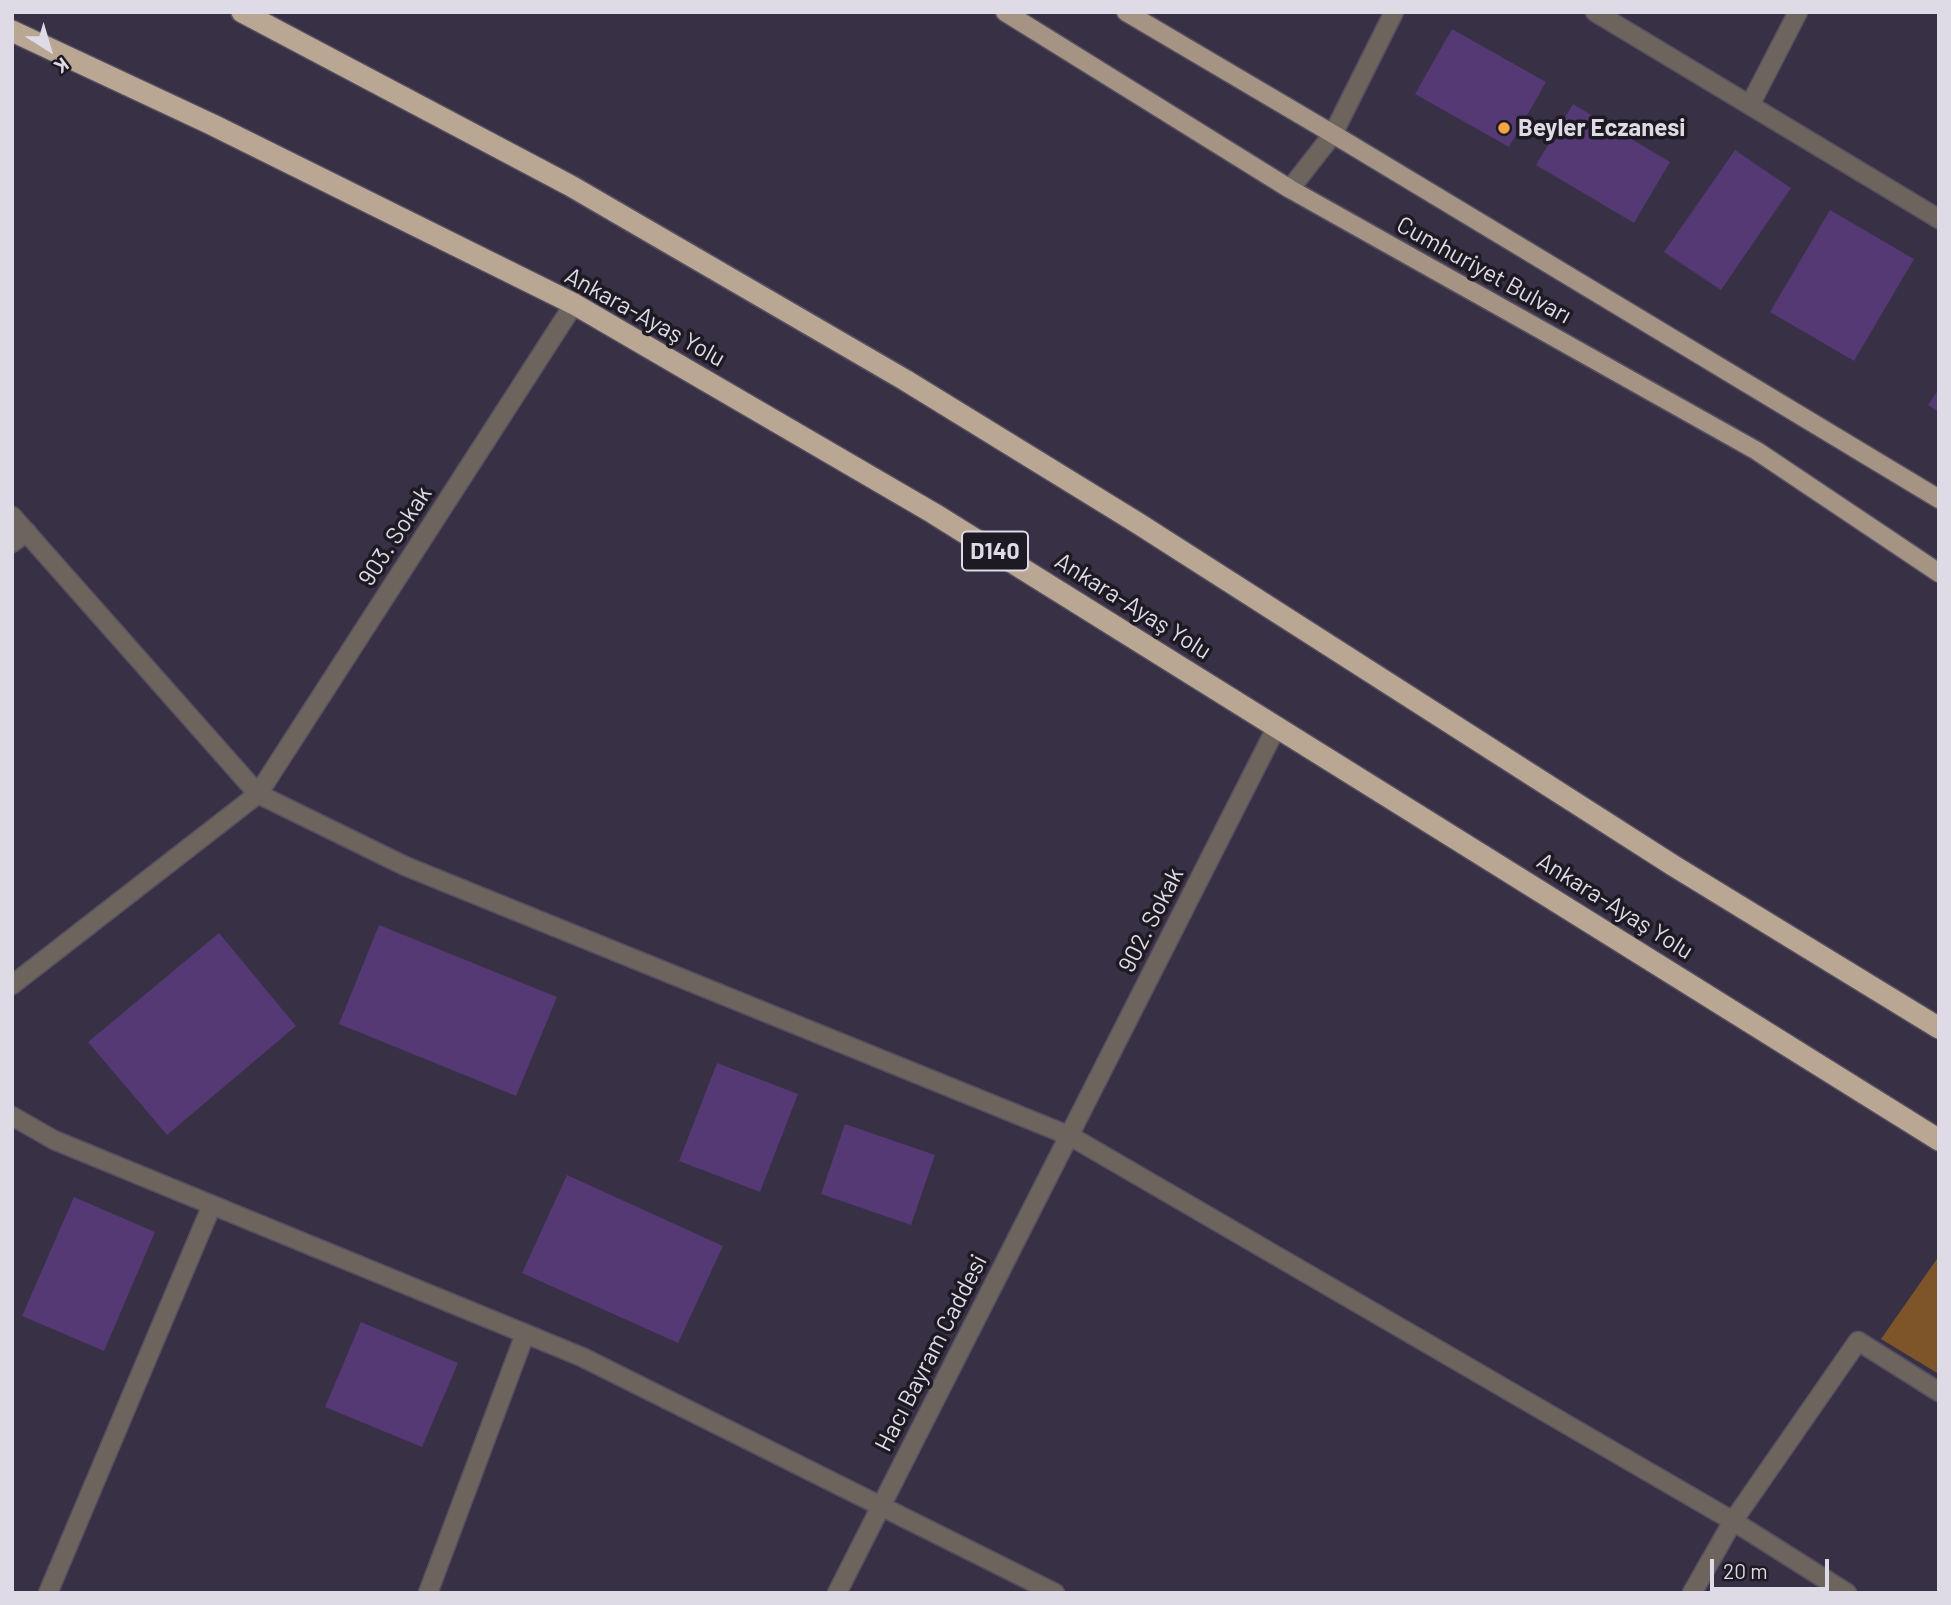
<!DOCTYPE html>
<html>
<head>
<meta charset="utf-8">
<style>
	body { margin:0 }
	#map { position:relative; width:1951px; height:1605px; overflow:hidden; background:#383044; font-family:Barlow,sans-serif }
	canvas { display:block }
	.frame { position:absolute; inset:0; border:14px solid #dedae6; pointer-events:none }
	.north { position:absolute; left:14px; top:14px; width:70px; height:70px; -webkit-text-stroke:5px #1e1a23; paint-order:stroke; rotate:143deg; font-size:19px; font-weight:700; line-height:28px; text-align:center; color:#dedae6 }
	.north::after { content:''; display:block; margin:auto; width:24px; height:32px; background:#dedae6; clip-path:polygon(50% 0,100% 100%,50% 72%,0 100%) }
	.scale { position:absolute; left:1710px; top:1559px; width:119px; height:32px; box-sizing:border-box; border:4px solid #dedae6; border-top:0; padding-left:9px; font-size:21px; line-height:24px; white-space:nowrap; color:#dedae6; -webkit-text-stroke:5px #1e1a23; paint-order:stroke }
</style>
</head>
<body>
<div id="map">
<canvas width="1951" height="1605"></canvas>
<div class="frame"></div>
<div class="north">K</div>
<div class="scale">20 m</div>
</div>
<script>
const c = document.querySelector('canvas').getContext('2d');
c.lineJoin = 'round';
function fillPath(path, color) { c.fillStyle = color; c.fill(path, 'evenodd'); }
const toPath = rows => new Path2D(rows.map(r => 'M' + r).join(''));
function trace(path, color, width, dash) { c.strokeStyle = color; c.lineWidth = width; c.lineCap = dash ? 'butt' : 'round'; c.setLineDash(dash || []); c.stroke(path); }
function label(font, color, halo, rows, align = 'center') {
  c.font = font + ' Barlow,sans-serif'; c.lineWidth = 7; c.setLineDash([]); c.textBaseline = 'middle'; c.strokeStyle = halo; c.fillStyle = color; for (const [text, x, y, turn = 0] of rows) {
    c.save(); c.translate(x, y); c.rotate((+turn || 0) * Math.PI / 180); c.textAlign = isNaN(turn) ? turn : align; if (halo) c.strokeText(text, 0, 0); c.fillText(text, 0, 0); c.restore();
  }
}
const green = toPath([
	[1939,1256,1939,1374,1881,1339]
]);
const building = toPath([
	[1452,29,1546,82,1509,147,1415,94],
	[1573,104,1670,162,1634,223,1536,165],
	[1735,150,1791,188,1721,290,1664,252],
	[1830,210,1914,259,1854,361,1770,312],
	[1939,389,1939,412,1928,405],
	[379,925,557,997,516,1096,339,1024],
	[219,933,296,1026,167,1135,88,1042],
	[717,1063,798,1094,760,1192,679,1161],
	[845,1124,935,1155,911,1225,821,1194],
	[567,1175,723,1246,678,1343,522,1273],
	[74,1197,155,1232,104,1351,22,1316],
	[361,1322,458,1363,422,1447,325,1407]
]);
const minor = toPath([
	[1595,12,1939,219],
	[1750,105,1798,12],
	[1290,189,1333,134,1394,12],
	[12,516,258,794,405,866,1070,1136,1733,1521,1847,1593],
	[12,543,27,532],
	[12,985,258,794,574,304],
	[12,1116,54,1140,582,1357,1055,1593],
	[48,1593,212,1205],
	[428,1593,525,1334],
	[837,1593,1277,726],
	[1692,1593,1733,1521,1858,1341,1939,1392]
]);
const major = toPath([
	[1005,12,1290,189,1757,451,1939,573],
	[1126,12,1333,134,1939,499]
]);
const highway = toPath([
	[242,12,571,186,905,380,1136,522,1674,866,1939,1028],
	[12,31,213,125,574,304,933,513,1939,1140]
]);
const markers = [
	[1504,128,7,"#f5a345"]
];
const shields = [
	[995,551,66]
];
const shieldNames = [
	["D140",995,551]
];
const poiNames = [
	["Beyler Eczanesi",1518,128]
];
const streetNames = [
	["Cumhuriyet Bulvarı",1484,270,29],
	["Ankara-Ayaş Yolu",645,317,29],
	["903. Sokak",395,536,-57],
	["Ankara-Ayaş Yolu",1133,606,32],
	["Ankara-Ayaş Yolu",1615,906,32],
	["902. Sokak",1151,920,-63],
	["Hacı Bayram Caddesi",931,1353,-63]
];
fillPath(green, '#7e5529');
fillPath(building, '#543975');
trace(minor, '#564f61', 21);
trace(major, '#564f61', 21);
trace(highway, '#564f61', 24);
trace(minor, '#6d655d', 18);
trace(major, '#a59484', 18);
trace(highway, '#baa793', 21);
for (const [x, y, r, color] of markers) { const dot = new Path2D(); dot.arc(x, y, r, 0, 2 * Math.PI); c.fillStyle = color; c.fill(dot); trace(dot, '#1e1a23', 2.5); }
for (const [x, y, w] of shields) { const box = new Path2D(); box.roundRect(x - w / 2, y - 19.5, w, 39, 5); c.fillStyle = '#1e1a23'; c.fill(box); trace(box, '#dedae6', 2); }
label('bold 23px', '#dedae6', null, shieldNames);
label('bold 24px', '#dedae6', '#1e1a23', poiNames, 'left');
label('24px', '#dedae6', '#1e1a23', streetNames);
</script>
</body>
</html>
